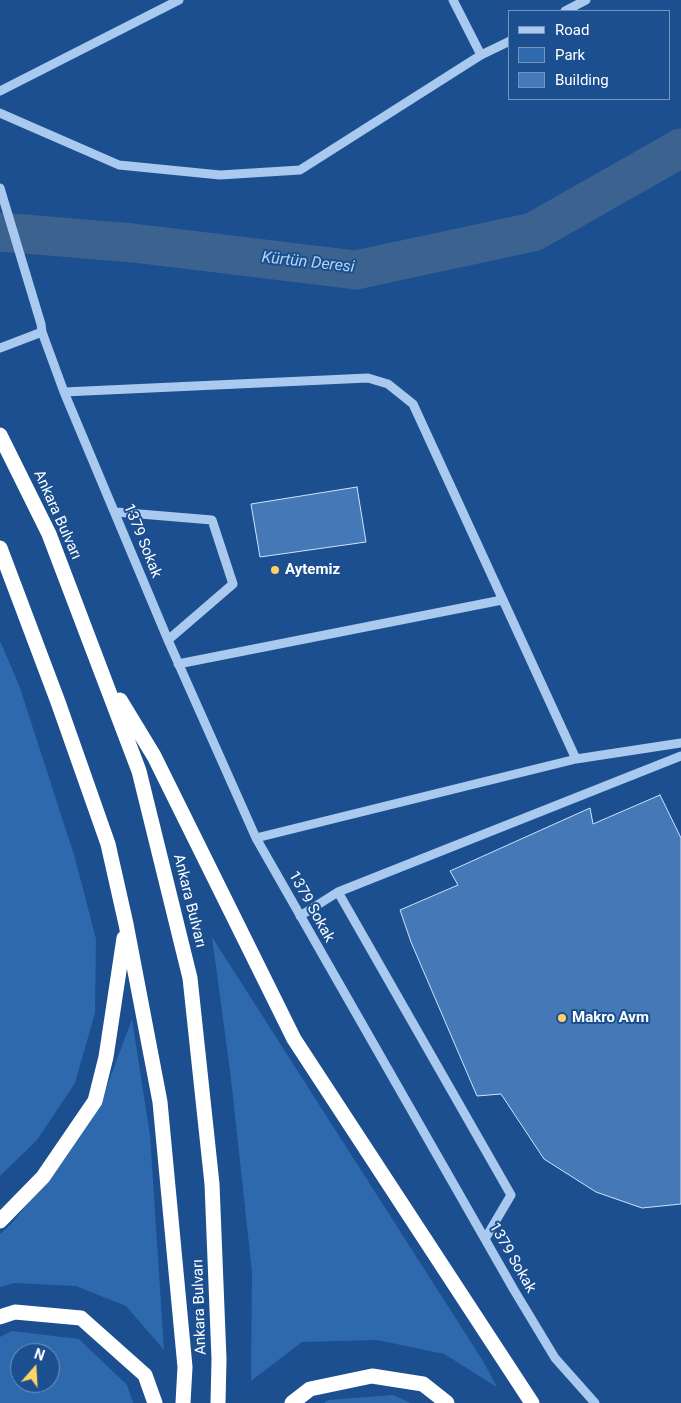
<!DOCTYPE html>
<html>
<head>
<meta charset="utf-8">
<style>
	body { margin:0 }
	#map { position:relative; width:681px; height:1403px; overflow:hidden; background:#1b4f8f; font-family:Roboto,sans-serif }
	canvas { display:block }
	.legend { position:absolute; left:508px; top:10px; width:162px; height:90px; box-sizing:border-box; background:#1b4f8f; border:1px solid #7695bc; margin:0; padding:6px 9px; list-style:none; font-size:15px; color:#fff }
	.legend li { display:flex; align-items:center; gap:10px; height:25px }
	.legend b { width:25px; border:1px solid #7695bc }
	.north { position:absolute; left:10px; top:1343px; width:50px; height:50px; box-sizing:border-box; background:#1b4f8f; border:1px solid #7695bc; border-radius:50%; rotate:19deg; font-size:14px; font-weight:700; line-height:20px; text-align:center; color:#fff }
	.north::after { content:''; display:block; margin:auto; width:18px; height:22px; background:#ffd166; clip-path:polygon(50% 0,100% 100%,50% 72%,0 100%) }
</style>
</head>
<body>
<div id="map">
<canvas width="681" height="1403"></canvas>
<ul class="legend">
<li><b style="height:6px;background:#a9c9ee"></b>Road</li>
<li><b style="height:14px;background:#2e69ad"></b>Park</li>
<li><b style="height:14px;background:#4478b7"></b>Building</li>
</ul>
<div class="north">N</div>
</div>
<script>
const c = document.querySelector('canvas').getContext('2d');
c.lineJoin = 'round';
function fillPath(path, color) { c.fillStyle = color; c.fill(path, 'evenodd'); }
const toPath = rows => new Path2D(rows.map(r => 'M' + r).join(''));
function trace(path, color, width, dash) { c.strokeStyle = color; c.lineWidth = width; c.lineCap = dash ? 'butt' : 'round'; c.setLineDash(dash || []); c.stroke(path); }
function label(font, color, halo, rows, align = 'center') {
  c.font = font + ' Roboto,sans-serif'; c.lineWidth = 4; c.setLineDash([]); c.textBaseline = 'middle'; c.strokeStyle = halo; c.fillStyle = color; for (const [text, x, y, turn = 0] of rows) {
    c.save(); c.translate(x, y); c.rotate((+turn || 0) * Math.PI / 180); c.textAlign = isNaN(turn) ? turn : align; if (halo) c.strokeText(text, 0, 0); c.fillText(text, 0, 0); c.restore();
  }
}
const green = toPath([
	[0,641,19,685,75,858,96,939,95,1013,75,1083,37,1140,0,1176],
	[212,937,483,1361,497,1387,444,1354,377,1340,302,1342,251,1381,252,1272,231,1079],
	[132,1019,150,1135,164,1350,126,1306,76,1286,14,1283,0,1287,0,1234,11,1224,65,1158,104,1094],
	[12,1331,79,1339,127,1385,133,1403,0,1403,0,1337],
	[20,1353,50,1353,50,1383,20,1383],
	[393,1395,411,1403,324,1403,328,1400]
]);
const river = toPath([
	[0,232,133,243,356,270,533,232,681,148]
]);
const building = toPath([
	[357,487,366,542,260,557,251,504,357,487],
	[660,795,681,838,681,1204,642,1208,596,1192,544,1159,501,1094,477,1096,411,942,400,910,458,885,450,871,590,808,593,824,660,795]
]);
const minor = toPath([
	[453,0,481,55],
	[565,11,586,0],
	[0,91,179,0],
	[0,113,119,165,220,175,300,170,481,55,510,41],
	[0,188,41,324,42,332,64,392,168,640,256,838,514,1290,555,1358,595,1403],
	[0,348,42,332],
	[64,392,368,378,388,384,413,404,576,759],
	[116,512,212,520,233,584,168,640],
	[178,664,502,600],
	[256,838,576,759,681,743],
	[300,916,338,892],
	[485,1239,511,1195,338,892,681,756]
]);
const highway = toPath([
	[0,435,49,534,139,771,190,978,212,1184,219,1359,218,1403],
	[0,548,58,702,108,844,126,924,160,1102,185,1367,183,1403],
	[120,700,154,756,294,1039,532,1403],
	[0,1221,43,1177,95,1101,106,1057,124,938],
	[0,1317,15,1312,81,1318,145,1375,155,1403],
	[292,1403,310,1389,372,1376,423,1384,447,1403]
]);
const markers = [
	[275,570,5,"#ffd166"],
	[562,1018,5,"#ffd166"]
];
const streetNames = [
	["Ankara Bulvarı",57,515,66],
	["1379 Sokak",142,541,68],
	["Ankara Bulvarı",189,901,76],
	["1379 Sokak",311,907,61],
	["1379 Sokak",512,1258,60],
	["Ankara Bulvarı",200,1307,-92]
];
const poiNames = [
	["Aytemiz",285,570],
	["Makro Avm",572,1018]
];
const waterNames = [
	["Kürtün Deresi",308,263,6]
];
fillPath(green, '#2e69ad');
trace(river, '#3c6290', 39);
fillPath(building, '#4478b7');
trace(building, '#cfe3fa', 1);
trace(minor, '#a9c9ee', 9);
trace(highway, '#fff', 15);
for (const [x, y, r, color] of markers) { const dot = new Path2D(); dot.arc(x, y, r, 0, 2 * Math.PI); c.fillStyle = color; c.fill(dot); trace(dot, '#1b4f8f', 2); }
label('15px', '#fff', '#1b4f8f', streetNames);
label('bold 15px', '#fff', '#1b4f8f', poiNames, 'left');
label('italic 16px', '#b5d3f5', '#1b4f8f', waterNames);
</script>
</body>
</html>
